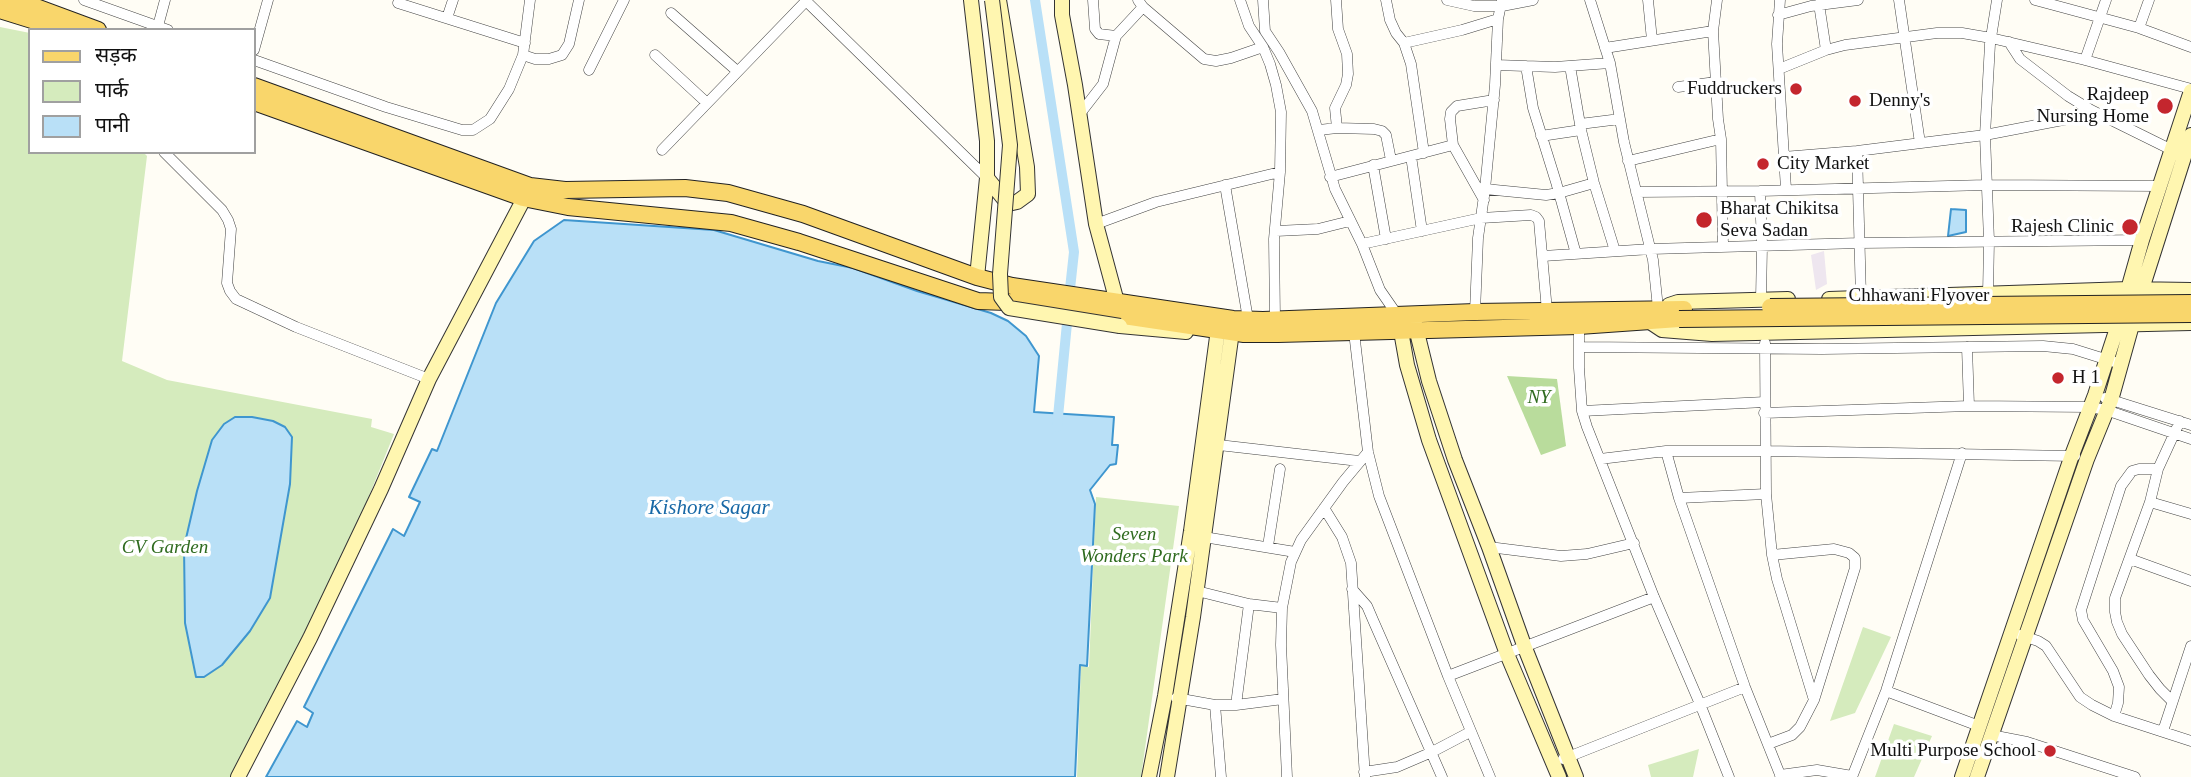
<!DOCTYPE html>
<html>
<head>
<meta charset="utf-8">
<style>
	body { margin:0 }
	#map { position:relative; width:2191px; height:777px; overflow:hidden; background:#fffdf5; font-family:"Times New Roman","Noto Sans Devanagari",serif }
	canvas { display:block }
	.legend { position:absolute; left:28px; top:28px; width:228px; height:126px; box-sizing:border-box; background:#fff; border:2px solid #a0a0a0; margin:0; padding:9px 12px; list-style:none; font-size:21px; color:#111 }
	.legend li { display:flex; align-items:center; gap:14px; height:35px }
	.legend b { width:35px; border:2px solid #a0a0a0 }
</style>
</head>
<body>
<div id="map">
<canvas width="2191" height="777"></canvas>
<ul class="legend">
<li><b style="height:9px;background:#f9d66b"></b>सड़क</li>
<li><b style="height:19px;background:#d5ebbd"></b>पार्क</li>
<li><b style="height:19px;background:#b9e0f7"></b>पानी</li>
</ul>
</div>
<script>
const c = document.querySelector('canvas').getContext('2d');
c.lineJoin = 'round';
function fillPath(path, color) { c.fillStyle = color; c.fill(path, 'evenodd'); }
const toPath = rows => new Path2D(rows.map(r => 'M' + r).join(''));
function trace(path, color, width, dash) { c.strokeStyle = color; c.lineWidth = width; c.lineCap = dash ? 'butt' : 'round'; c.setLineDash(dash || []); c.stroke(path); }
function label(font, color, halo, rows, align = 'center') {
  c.font = font + ' "Times New Roman",serif'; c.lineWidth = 7; c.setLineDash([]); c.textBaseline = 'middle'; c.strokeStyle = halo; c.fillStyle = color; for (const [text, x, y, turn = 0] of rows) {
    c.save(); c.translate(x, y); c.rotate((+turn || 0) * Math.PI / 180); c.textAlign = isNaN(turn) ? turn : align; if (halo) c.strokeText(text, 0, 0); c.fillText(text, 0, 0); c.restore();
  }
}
const industrial = toPath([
	[1824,251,1827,284,1816,290,1811,255]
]);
const green = toPath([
	[0,27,30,33,30,152,143,152,147,156,122,361,167,380,372,419,371,427,394,434,338,573,231,777,0,777],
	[1096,497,1179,506,1141,777,1077,777,1081,666,1089,667],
	[1863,627,1891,637,1855,713,1830,721],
	[1894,724,1932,736,1914,777,1875,777],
	[1699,749,1693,777,1651,777,1648,765]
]);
const forest = toPath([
	[1507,376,1557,379,1566,446,1541,455]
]);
const water = toPath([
	[1951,209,1966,210,1966,232,1948,236,1951,209],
	[564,220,714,230,818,261,853,268,917,291,991,313,1008,321,1026,336,1039,356,1034,412,1114,417,1112,445,1118,445,1116,464,1110,465,1090,490,1095,504,1087,666,1080,665,1075,777,266,777,297,721,307,727,313,713,304,707,393,529,404,536,420,502,409,497,432,449,437,451,496,303,534,241,564,220],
	[235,417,252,417,273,421,285,427,292,437,290,484,270,598,250,631,222,665,204,677,196,677,185,623,184,547,197,491,212,440,224,424,235,417]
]);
const canal = toPath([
	[1035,0,1074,252,1069,298],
	[1057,427,1068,313]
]);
const street = toPath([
	[84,0,168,30],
	[805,0,987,178],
	[1093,0,1095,29,1099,34,1116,36],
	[1138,0,1143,7,1204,59,1216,61,1231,58,1263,47],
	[1240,0,1249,26,1263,47,1270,64,1276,85,1281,112,1280,172,1274,239,1275,319],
	[1263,0,1265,31,1279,52,1312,111,1335,189,1362,244,1380,290,1398,316],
	[1336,0,1338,29,1347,54,1348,74,1346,85,1335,108,1337,128],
	[1386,0,1390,20,1396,33,1404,43,1411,64,1424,153],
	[1447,0,1474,6,1502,6,1533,0],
	[1590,0,1610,63,1624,142,1653,260,1658,308],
	[1648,0,1652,40],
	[1717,0,1713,31,1718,119,1721,139,1723,247],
	[1780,0,1777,44,1786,189],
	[1899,0,1920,143],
	[2035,0,2139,28,2191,47],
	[398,3,525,43],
	[1819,4,1826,50],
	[671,13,737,71],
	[1778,15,1811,6,1858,0],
	[447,18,453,0],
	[158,26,165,0],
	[2139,28,2149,0],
	[2009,42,2020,59,2068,96,2091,110,2174,151],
	[1404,43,1462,30,1498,19],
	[1605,48,1713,31],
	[254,50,268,0],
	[523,55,535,59,549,59,562,55,569,44,579,0],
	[655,55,707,103],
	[254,60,386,107,462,130,473,130,490,119,509,89,523,55,530,0],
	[2085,60,2106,0],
	[1496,65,1555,67,1610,63],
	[1526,66,1533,108,1556,182,1576,254],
	[1570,66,1581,130,1594,183,1615,251],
	[1779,69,1826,50,1845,45,1937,33,1962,33,1991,38,2085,60,2191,89],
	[589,70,624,0],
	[1678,87,1716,82],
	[1079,115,1103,84,1116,36,1143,7],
	[1580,124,1620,119],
	[1319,130,1337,128,1374,129,1382,131,1386,135,1391,160],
	[1541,136,1581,130],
	[662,150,806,1],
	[1857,151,1861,298],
	[164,152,222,210,228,220,231,229,227,283,230,291,236,299,296,327,429,379],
	[1411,156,1422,231],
	[1783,157,1857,151,1985,135,2068,119,2091,110],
	[1628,161,1721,139],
	[1373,165,1386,239],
	[1330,177,1453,145],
	[1225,185,1248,319],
	[1485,189,1546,195,1559,193,1594,183],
	[1760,191,1762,246,1761,299],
	[1636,192,1760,191,1986,185,2160,186],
	[1484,200,1453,145,1450,119,1451,112,1457,106,1494,100],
	[1096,224,1156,202,1280,172],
	[1276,231,1318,229,1350,221],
	[1362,244,1481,218,1531,215,1536,217,1539,221,1547,311],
	[1543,256,1651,249,1860,243,2142,240],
	[1988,294,1989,241,1985,135,1990,44,1997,0],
	[1475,312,1478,238,1485,189,1495,85,1498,19,1502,0],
	[1579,326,1579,368,1582,411,1587,427,1654,597,1700,704,1729,777],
	[1354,332,1368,452,1379,496,1448,676,1490,777],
	[1765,343,1766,494,1772,555,1777,579,1814,700],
	[1579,347,1822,349,2043,346,2073,349,2121,364],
	[1967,347,1969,406],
	[2105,398,2191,425],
	[1582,411,1765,402],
	[1764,413,1969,406,2090,407,2106,410,2191,439],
	[1210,444,1359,461],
	[1666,451,1679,498,1745,687,1781,777],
	[1600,459,1666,451,1765,451,2075,456],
	[1679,498,1766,494],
	[2150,502,2191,514],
	[1324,508,1342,537,1351,563,1365,777],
	[1204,537,1295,552],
	[1268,546,1280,469],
	[1489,547,1561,556,1587,554,1634,543],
	[2130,559,2191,581],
	[1352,589,1367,606,1373,620,1442,777],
	[1197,591,1249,604,1282,608],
	[2020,635,2038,641,2046,646,2080,697,2092,705,2114,716,2191,741],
	[1448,676,1654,597],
	[1886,691,1979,726],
	[1176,698,1215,705,1236,705,1283,699],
	[2172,701,2160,689,2149,675,2122,634,2117,622,2115,612,2115,598,2150,502,2158,469,2180,421],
	[1215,705,1221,777],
	[1236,705,1249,604],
	[2114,716,2118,703,2119,687,2113,671,2083,620,2081,610,2121,486,2132,471,2139,469,2158,469],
	[2163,731,2191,646],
	[1991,735,2027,742,2135,777],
	[1768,744,1792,735,1800,727,1814,700,1855,568,1855,558,1849,553,1834,549,1772,555],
	[1563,759,1745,687],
	[1364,772,1397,767,1432,752,1470,732],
	[1780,775,1817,770,1852,776],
	[1287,777,1281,645,1282,608,1291,562,1301,540,1343,482,1368,452],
	[1852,777,1886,691,1962,453]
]);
const secondary = toPath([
	[971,0,987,141,987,178,977,277],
	[1062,0,1062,15,1075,85,1096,224,1117,302],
	[987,178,1008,204,1017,202,1028,194,1027,167,999,0],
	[1829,299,2129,289,2191,290],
	[1669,305,1678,302,1788,299],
	[1399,320,1407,365,1429,440,1507,654,1559,777],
	[1414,320,1429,381,1455,460,1489,547,1525,648,1576,777],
	[1647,320,1662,330,1712,334,2191,323],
	[1120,326,1186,332],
	[238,777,310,638,381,489,429,379,529,189],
	[1149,777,1165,696,1191,531,1219,322],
	[1167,777,1193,617,1233,324],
	[1962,777,2072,455,2095,395,2118,325,2142,240,2191,91],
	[1977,777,2087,459,2111,400,2142,289,2191,135]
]);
const primary = toPath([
	[5,0,36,7,98,30],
	[0,10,64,30],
	[254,86,530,186,565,190,685,188,728,193,803,214,977,277,1012,286,1233,319,1263,320,1475,312,1684,309],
	[254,102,523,198,568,207,731,223,799,242,978,301,1037,303,1244,334,1278,334,1579,326,1679,319]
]);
const secondaryBridge = toPath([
	[992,0,1010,145,1000,274,1001,297,1009,308,1120,326]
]);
const primaryBridge = toPath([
	[1770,307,2191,303],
	[1679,319,2191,314]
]);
const markers = [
	[1796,89,7,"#c4262e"],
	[1855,101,7,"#c4262e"],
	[2165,106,9,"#c4262e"],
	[1763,164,7,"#c4262e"],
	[1704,220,9,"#c4262e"],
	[2130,227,9,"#c4262e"],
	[2058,378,7,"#c4262e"],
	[2050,751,7,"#c4262e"]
];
const poiNames = [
	["Fuddruckers",1782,89],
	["Rajdeep",2149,95],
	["Nursing Home",2149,117],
	["Denny's",1869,101,"left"],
	["City Market",1777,164,"left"],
	["Bharat Chikitsa",1720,209,"left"],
	["Seva Sadan",1720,231,"left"],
	["Rajesh Clinic",2114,227],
	["H 1",2072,378,"left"],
	["Multi Purpose School",2036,751]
];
const streetNames = [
	["Chhawani Flyover",1919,296]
];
const parkNames = [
	["NY",1539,398],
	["Seven",1134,535],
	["Wonders Park",1134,557],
	["CV Garden",165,548]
];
const waterNames = [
	["Kishore Sagar",709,508]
];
fillPath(industrial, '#eee6ef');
fillPath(green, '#d5ebbd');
fillPath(forest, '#b9dc9c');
fillPath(water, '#b9e0f7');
trace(water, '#3f96cf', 2);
trace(canal, '#b9e0f7', 10);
trace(street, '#444', 11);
trace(secondary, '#333', 16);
trace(primary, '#222', 18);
trace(street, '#fff', 10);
trace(secondary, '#fff6b0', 14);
trace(primary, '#f9d66b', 16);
trace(secondaryBridge, '#333', 16, []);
trace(primaryBridge, '#222', 18, []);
trace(secondaryBridge, '#fff6b0', 14);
trace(primaryBridge, '#f9d66b', 16);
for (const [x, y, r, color] of markers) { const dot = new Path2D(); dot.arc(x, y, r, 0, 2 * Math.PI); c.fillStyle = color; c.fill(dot); trace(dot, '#fff', 2.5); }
label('19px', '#111', '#fff', poiNames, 'right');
label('19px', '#111', '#fff', streetNames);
label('italic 19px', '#2f6b1f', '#fff', parkNames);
label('italic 21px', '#1768a6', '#fff', waterNames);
</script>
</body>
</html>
